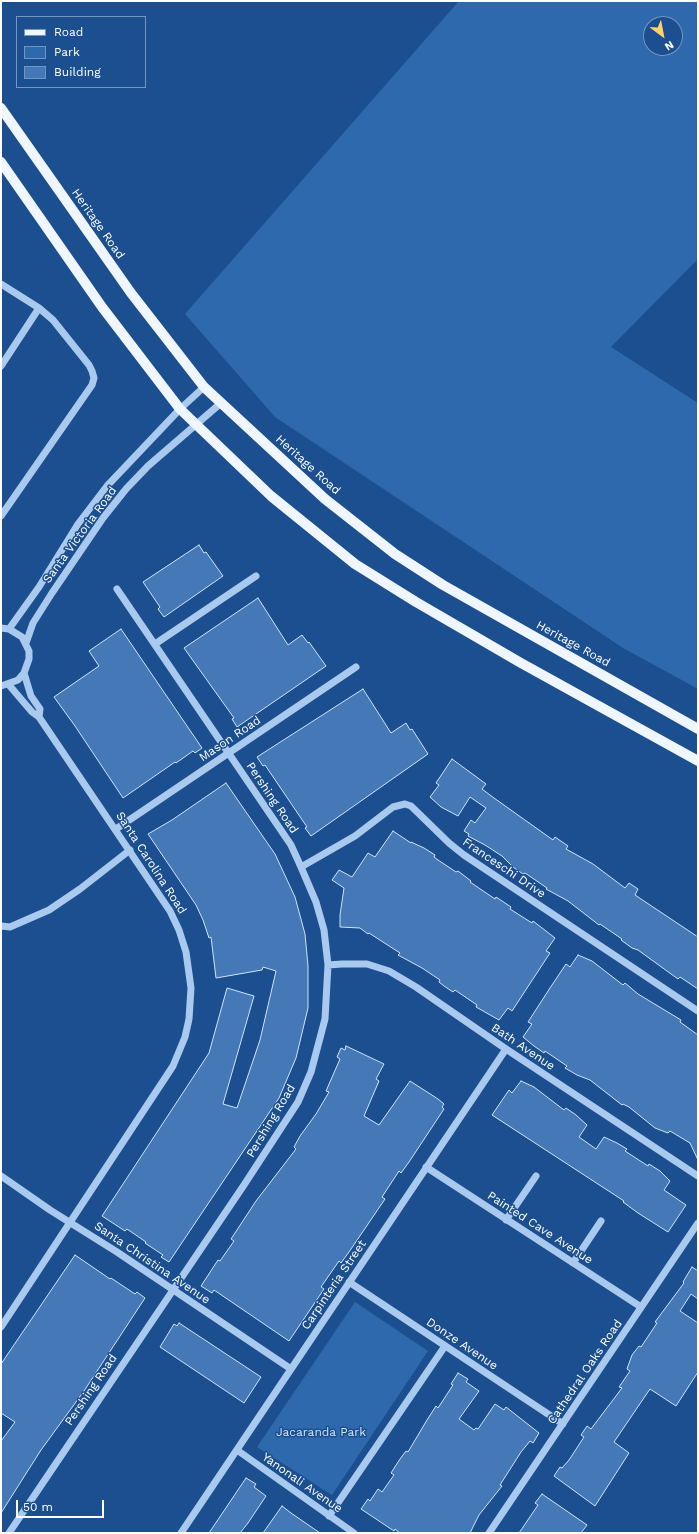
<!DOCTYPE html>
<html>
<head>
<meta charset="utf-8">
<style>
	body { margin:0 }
	#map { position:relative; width:699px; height:1534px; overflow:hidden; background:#1b4f8f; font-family:"Work Sans",sans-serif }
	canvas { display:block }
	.frame { position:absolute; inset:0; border:2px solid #fff; pointer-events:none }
	.legend { position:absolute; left:16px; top:16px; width:130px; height:72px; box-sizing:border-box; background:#1b4f8f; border:1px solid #7695bc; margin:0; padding:5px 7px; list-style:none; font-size:12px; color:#fff }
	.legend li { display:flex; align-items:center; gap:8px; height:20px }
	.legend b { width:20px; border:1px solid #7695bc }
	.north { position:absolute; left:643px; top:16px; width:40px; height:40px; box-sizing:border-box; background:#1b4f8f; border:1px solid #7695bc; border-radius:50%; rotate:148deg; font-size:11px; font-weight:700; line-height:16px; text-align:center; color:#fff }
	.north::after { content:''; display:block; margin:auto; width:14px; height:18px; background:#ffd166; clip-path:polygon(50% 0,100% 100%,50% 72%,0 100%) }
	.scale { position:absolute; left:16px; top:1500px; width:88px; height:18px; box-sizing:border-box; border:2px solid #fff; border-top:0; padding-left:5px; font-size:12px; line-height:14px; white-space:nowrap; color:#fff; -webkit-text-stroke:3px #1b4f8f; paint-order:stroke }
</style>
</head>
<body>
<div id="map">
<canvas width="699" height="1534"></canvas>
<div class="frame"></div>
<ul class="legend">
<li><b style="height:5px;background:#f0f6ff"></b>Road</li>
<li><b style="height:11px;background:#2e69ad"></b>Park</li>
<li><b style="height:11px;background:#4478b7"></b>Building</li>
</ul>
<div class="north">N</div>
<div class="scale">50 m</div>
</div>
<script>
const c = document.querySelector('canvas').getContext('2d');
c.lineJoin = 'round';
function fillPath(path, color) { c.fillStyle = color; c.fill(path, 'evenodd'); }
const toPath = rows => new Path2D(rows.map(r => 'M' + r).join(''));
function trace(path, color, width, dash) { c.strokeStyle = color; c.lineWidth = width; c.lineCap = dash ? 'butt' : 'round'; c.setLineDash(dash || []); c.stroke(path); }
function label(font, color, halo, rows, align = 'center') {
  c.font = font + ' "Work Sans",sans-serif'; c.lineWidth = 3; c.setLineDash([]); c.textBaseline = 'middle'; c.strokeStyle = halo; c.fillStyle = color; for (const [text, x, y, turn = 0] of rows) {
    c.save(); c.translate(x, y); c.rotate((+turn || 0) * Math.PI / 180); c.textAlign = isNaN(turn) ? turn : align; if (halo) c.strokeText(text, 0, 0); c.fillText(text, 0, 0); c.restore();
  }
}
const green = toPath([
	[459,1,698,1,698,259,611,347,698,403,698,689,623,648,275,417,185,314],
	[651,24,675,24,675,48,651,48],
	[355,1302,428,1351,332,1495,257,1447]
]);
const building = toPath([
	[199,545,204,553,206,552,223,576,164,617,158,609,160,607,143,582,199,545],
	[258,598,288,645,302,635,308,643,309,642,326,666,237,727,232,719,234,718,184,648,258,598],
	[121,629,202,748,195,753,193,751,176,763,175,762,123,798,75,726,54,697,99,666,89,651,121,629],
	[363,689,391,733,406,723,410,730,412,729,428,754,311,836,305,828,307,827,265,765,263,766,257,757,363,689],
	[452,759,486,784,482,789,494,798,553,840,555,837,568,846,566,849,593,864,625,888,629,883,638,889,635,895,698,937,698,989,680,977,678,979,638,950,632,948,621,940,622,939,600,924,599,925,568,901,546,889,547,888,528,875,525,873,523,874,513,867,502,856,485,845,468,836,469,834,464,831,471,820,475,823,486,808,470,797,458,816,441,807,430,797,439,785,436,783,452,759],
	[226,783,275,854,295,897,305,934,308,966,308,1008,296,1058,279,1098,169,1262,161,1257,163,1255,145,1243,146,1242,127,1229,125,1231,102,1216,209,1053,227,988,254,996,223,1104,237,1108,260,1040,276,971,263,967,262,970,216,978,211,937,209,938,203,920,196,905,148,834,172,820,226,783],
	[393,831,411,843,411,842,424,848,435,855,434,857,438,860,456,872,458,871,471,881,470,882,495,899,496,897,511,907,510,909,532,923,533,921,555,938,546,951,550,953,512,1011,508,1008,499,1020,476,1007,477,1005,455,990,453,992,444,986,439,982,440,980,422,968,398,955,400,953,369,933,368,934,360,928,340,927,340,915,344,888,332,880,339,870,352,877,368,853,375,857,393,831],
	[578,955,592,961,623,985,625,983,638,994,681,1020,680,1022,698,1035,698,1160,690,1143,670,1131,668,1133,655,1128,629,1107,623,1104,622,1105,590,1080,577,1075,565,1068,567,1066,545,1051,544,1053,534,1046,523,1037,532,1024,528,1022,550,988,566,964,570,967,578,955],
	[346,1046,384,1064,376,1079,379,1081,364,1116,379,1125,410,1081,438,1099,444,1104,442,1107,444,1109,409,1162,401,1173,399,1171,382,1197,385,1199,349,1252,341,1263,339,1261,323,1284,321,1287,324,1289,289,1341,214,1290,212,1293,201,1286,218,1260,220,1261,234,1241,231,1239,256,1201,296,1149,294,1147,300,1136,316,1114,329,1092,326,1091,340,1059,337,1057,341,1048,345,1050,346,1046],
	[521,1081,534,1087,564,1110,566,1108,576,1115,587,1125,579,1137,596,1149,604,1137,617,1143,627,1149,625,1151,648,1166,649,1164,660,1171,670,1181,664,1190,686,1205,668,1232,638,1213,623,1202,624,1201,492,1115,509,1090,512,1093,521,1081],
	[75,1255,110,1279,111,1278,135,1294,137,1292,145,1298,84,1391,41,1450,1,1513,1,1441,15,1422,1,1413,1,1364,75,1255],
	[692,1267,698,1271,698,1299,691,1294,680,1311,698,1323,698,1372,676,1406,650,1389,614,1442,629,1453,595,1506,554,1476,560,1467,562,1468,569,1460,584,1437,581,1435,587,1426,591,1429,622,1388,619,1387,630,1371,627,1369,632,1355,639,1346,641,1347,657,1323,655,1322,684,1283,683,1282,692,1267],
	[179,1323,261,1377,244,1403,160,1347,174,1324,177,1326,179,1323],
	[458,1373,468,1379,466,1382,479,1391,459,1419,474,1430,476,1428,478,1429,495,1404,504,1410,506,1407,539,1433,533,1443,530,1441,521,1452,500,1485,502,1486,479,1515,470,1533,400,1533,395,1529,394,1531,361,1509,368,1499,370,1501,378,1489,382,1492,394,1475,391,1473,400,1459,406,1451,408,1452,427,1420,436,1406,438,1408,453,1385,451,1384,458,1373],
	[246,1478,256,1484,254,1487,266,1496,248,1523,240,1533,209,1533,246,1478],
	[542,1494,587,1525,581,1533,519,1533,538,1505,535,1503,542,1494],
	[282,1506,291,1513,320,1533,263,1533,282,1506]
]);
const minor = toPath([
	[1,284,39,308,53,320,89,365,92,371,94,378,92,385,1,516],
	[1,366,39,308],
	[1,628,9,629,22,637,29,651,29,659,24,673,18,680,1,686],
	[9,629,39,587,78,524,107,486,180,409,204,387],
	[26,643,33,623,52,593,103,518,126,489,148,466,221,403],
	[155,644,256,576],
	[24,673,31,696,40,709,39,717],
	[116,829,356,667],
	[301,867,355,836,393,807,405,804,411,806,449,843,464,855,698,1011],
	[1,926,10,927,49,910,80,889,130,850],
	[328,965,342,964,367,964,389,971,416,987,506,1049,698,1176],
	[426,1167,641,1307],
	[1,1176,50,1210,117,1252,291,1369],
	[506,1220,536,1176],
	[573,1263,601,1221],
	[349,1282,563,1424],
	[1,1327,173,1066,185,1037,189,1019,191,988,186,952,179,930,170,911,39,717,32,712,9,685],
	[237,1450,354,1533],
	[329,1516,445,1346],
	[9,1533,244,1185,298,1102,311,1072,325,1019,328,965,324,930,316,902,301,867,291,845,117,589],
	[181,1533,506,1049],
	[489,1533,698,1223]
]);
const major = toPath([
	[1,108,131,293,204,387,325,499,395,554,443,585,698,729],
	[1,162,102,307,180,409,271,496,355,564,416,602,521,663,698,761]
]);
const streetNames = [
	["Heritage Road",98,224,55],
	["Heritage Road",308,465,42],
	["Santa Victoria Road",80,535,-54],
	["Heritage Road",573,644,29],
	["Mason Road",230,739,-34],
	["Pershing Road",272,798,56],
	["Santa Carolina Road",151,863,57],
	["Franceschi Drive",504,868,34],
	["Bath Avenue",523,1047,34],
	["Pershing Road",271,1121,-59],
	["Painted Cave Avenue",540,1228,33],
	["Santa Christina Avenue",152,1263,34],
	["Carpinteria Street",334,1285,-56],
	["Donze Avenue",462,1344,34],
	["Cathedral Oaks Road",585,1372,-56],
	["Pershing Road",91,1390,-56],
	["Yanonali Avenue",302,1483,35]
];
const parkNames = [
	["Jacaranda Park",321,1432]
];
fillPath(green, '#2e69ad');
fillPath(building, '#4478b7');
trace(building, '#cfe3fa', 1);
trace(minor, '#a9c9ee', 7);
trace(major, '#f0f6ff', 10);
label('12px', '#fff', '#1b4f8f', streetNames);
label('12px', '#cfe3fa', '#1b4f8f', parkNames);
</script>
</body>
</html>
